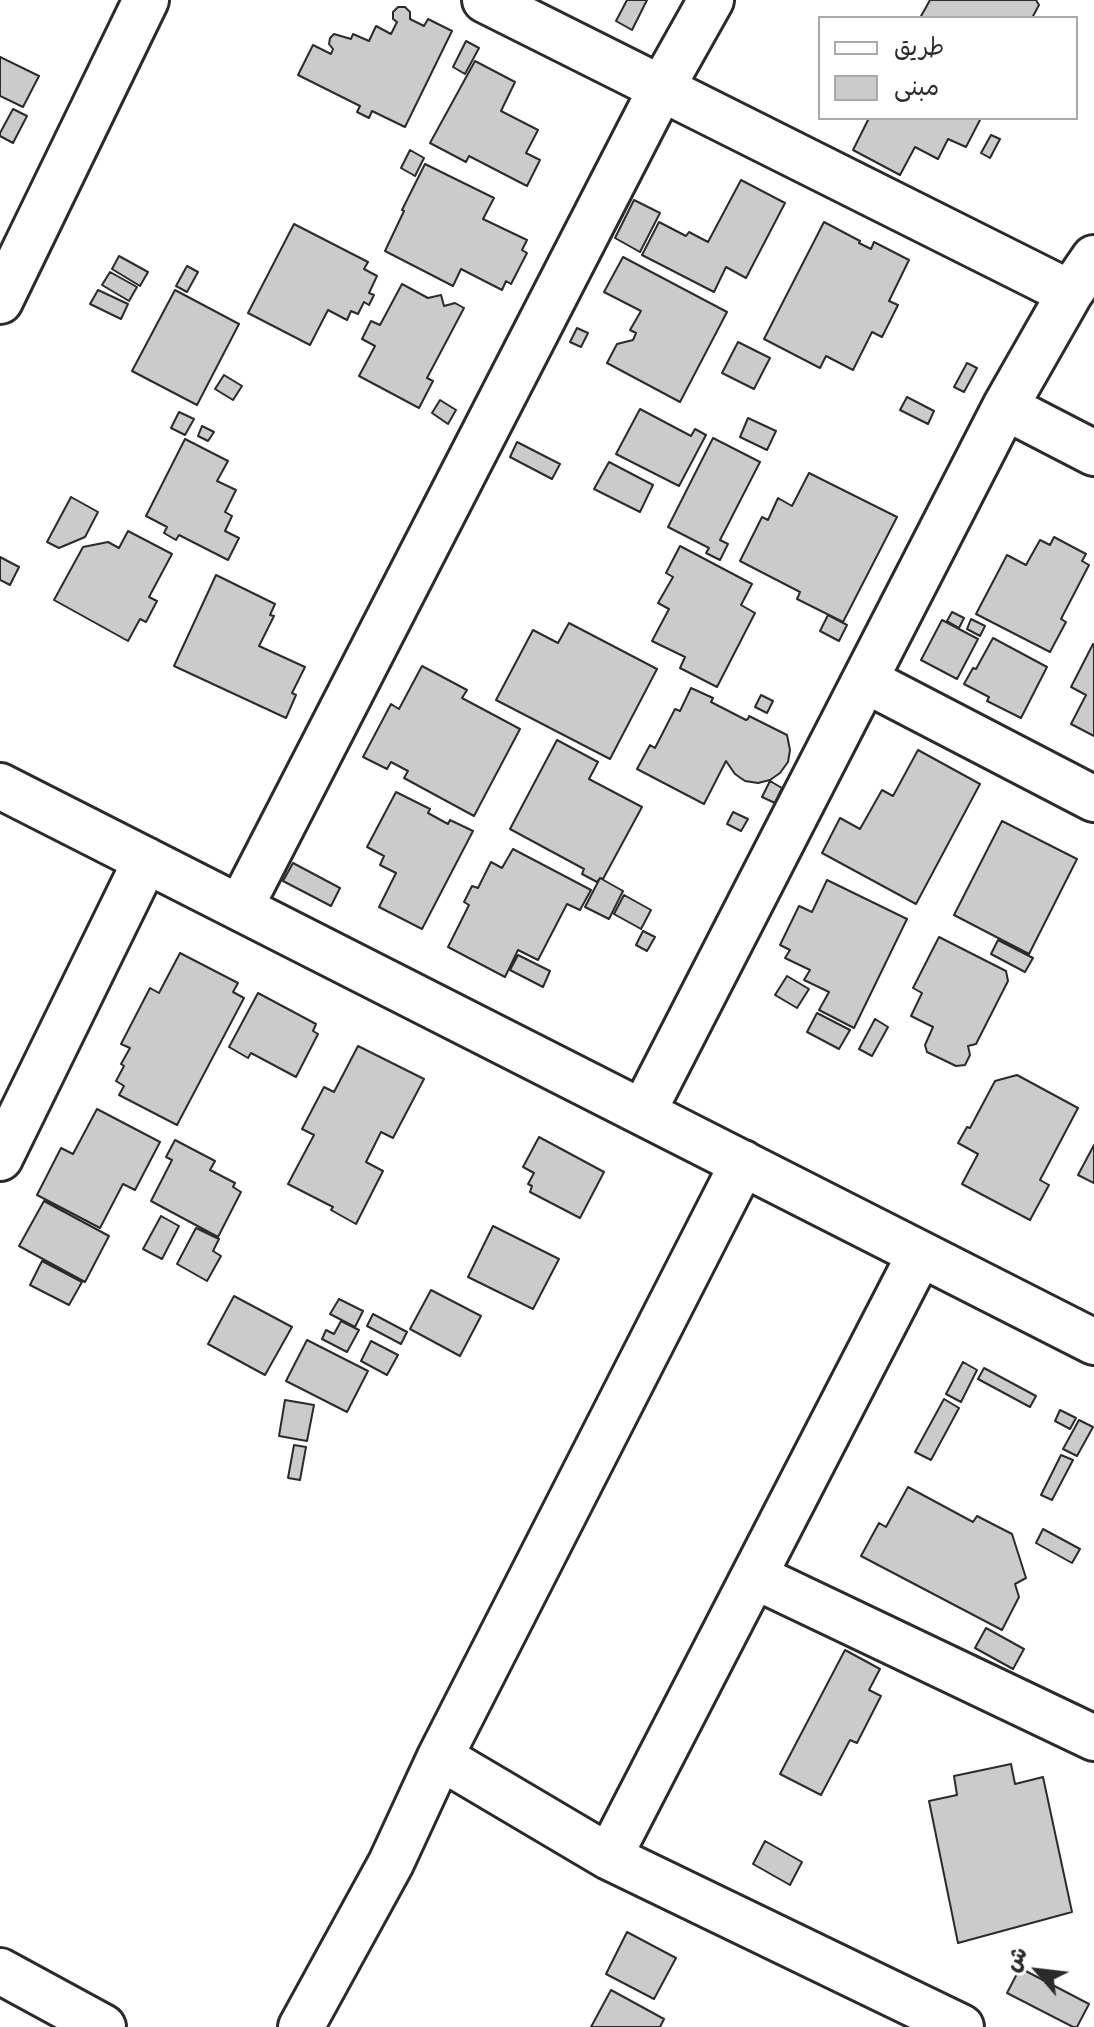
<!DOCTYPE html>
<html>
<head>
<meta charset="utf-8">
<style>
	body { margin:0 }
	#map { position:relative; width:1094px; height:2027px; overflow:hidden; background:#fff; font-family:Mynerve,"Playpen Sans Arabic",sans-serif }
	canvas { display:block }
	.legend { position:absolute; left:818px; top:16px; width:260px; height:104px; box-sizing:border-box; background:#fff; border:2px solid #aaa; margin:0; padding:10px 14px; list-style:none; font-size:24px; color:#2b2b2b }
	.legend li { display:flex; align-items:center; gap:16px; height:40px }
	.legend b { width:40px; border:2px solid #aaa }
	.north { position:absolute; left:998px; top:1931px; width:80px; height:80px; -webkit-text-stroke:6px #fff; paint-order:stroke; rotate:298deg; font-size:22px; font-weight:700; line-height:32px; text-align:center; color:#2b2b2b }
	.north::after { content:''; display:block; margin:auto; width:28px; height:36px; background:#2b2b2b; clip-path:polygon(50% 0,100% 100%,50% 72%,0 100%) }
</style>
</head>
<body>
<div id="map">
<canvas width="1094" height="2027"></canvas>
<ul class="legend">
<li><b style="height:10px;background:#fff"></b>طريق</li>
<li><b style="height:22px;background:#cbcbcb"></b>مبنى</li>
</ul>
<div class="north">ش</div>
</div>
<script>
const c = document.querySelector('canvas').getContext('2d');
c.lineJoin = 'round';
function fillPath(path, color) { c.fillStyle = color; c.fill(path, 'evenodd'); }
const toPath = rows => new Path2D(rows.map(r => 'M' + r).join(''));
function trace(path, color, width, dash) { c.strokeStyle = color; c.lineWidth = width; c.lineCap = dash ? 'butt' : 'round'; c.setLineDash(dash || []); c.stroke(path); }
const building = toPath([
	[627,0,647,0,632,30,616,21,627,0],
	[930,0,1036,0,1039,5,1032,18,920,18,930,0],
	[398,7,405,7,410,12,410,19,424,26,428,19,452,31,405,127,372,111,369,118,357,112,360,106,298,75,313,45,331,54,333,49,329,44,330,38,334,34,351,39,353,34,369,41,376,26,391,34,397,22,393,19,393,12,398,7],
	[466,41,479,48,465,74,453,67,466,41],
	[0,57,39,76,23,107,0,96,0,57],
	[475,61,515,82,501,111,538,130,526,153,540,160,527,186,469,156,466,162,430,143,475,61],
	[13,109,27,116,13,143,0,136,0,133,13,109],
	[869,118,981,118,966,147,948,139,938,159,915,147,900,175,853,150,869,118],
	[991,135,1000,139,990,158,981,153,991,135],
	[410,150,424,158,415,176,401,168,410,150],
	[425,164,494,198,483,219,527,240,522,250,527,253,511,284,506,281,502,290,461,269,453,286,385,251,404,211,402,210,425,164],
	[741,180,785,203,746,278,726,267,714,292,642,255,659,222,686,236,689,232,708,242,741,180],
	[634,200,660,213,640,252,615,238,634,200],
	[824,222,860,241,859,243,871,249,874,242,909,260,889,301,898,305,882,337,872,332,853,370,826,356,820,368,764,339,824,222],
	[294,224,368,262,364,269,377,276,369,293,374,295,369,305,364,302,358,314,351,311,347,320,328,310,310,345,248,313,294,224],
	[119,256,148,272,140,286,112,269,119,256],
	[623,257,727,312,680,402,607,363,617,344,633,340,636,333,630,330,641,311,604,292,623,257],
	[187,266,198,272,187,292,176,286,187,266],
	[110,272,137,287,129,301,102,285,110,272],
	[402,284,428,298,441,295,444,306,455,303,464,308,427,378,433,381,419,408,359,376,375,346,362,339,371,321,380,325,402,284],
	[98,290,128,304,121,319,90,304,98,290],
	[175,290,239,324,197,405,132,371,175,290],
	[577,328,588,333,581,347,570,342,577,328],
	[738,342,770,358,754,389,722,373,738,342],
	[967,363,977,368,964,392,954,387,967,363],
	[224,375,242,386,233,400,215,389,224,375],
	[907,397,934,411,928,424,900,410,907,397],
	[440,400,456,410,448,424,432,413,440,400],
	[640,409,691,436,695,429,706,435,679,486,616,454,640,409],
	[179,412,194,419,185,435,171,428,179,412],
	[748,418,776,431,767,450,740,437,748,418],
	[202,426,214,432,208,441,198,436,202,426],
	[713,438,760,462,720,540,728,544,720,560,706,553,709,548,668,527,713,438],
	[185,439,228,461,217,481,236,490,225,512,232,516,225,531,239,538,228,560,179,535,176,540,164,533,167,527,146,516,185,439],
	[517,442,560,464,552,479,510,457,517,442],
	[609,462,653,485,640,512,594,489,609,462],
	[809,473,897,517,843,622,797,599,800,592,740,561,762,517,768,520,778,498,792,506,809,473],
	[71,497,98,512,85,537,59,548,47,542,71,497],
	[128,531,172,554,149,597,157,601,146,622,140,619,128,641,54,600,83,547,108,542,119,548,128,531],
	[1054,537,1086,554,1082,561,1089,565,1061,619,1066,622,1050,652,976,614,1007,555,1026,565,1040,540,1050,545,1054,537],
	[680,546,752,584,741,605,755,613,717,687,680,668,685,657,652,641,669,609,658,603,673,577,666,573,680,546],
	[0,557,19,567,10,585,0,580,0,557],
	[216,575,275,604,270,615,274,616,259,646,305,667,292,693,296,695,286,718,174,666,216,575],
	[952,612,964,618,959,628,947,621,952,612],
	[828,615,847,625,839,641,820,631,828,615],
	[971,619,985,626,980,636,967,629,971,619],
	[942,620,978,639,957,679,921,660,942,620],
	[569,623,657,669,610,759,496,700,533,630,558,643,569,623],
	[993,638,1047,667,1021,718,987,701,989,697,964,684,973,668,976,669,993,638],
	[1093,644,1094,645,1094,736,1071,724,1086,695,1071,687,1093,644],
	[422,666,467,690,462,698,520,729,474,816,404,778,408,771,391,762,387,769,363,757,391,704,399,709,422,666],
	[691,688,713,698,711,702,746,720,748,719,749,716,787,735,790,750,788,762,780,773,770,780,758,783,745,781,735,774,726,761,704,804,637,769,650,745,655,748,675,709,680,711,691,688],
	[761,695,773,701,767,713,755,707,761,695],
	[557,740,598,762,589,779,642,807,603,879,600,878,597,882,582,874,584,869,510,829,557,740],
	[918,750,980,784,916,904,822,853,840,818,860,829,882,790,893,796,918,750],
	[770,781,782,788,775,803,762,797,770,781],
	[396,792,430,809,428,813,448,824,450,820,473,831,422,929,379,907,396,873,380,865,384,856,367,847,396,792],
	[733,812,748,819,741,831,727,824,733,812],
	[1002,821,1077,859,1029,954,954,915,1002,821],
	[513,849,591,890,580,910,567,904,538,960,518,950,505,977,448,947,469,905,464,902,472,886,478,888,491,862,502,868,513,849],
	[293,863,340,888,331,906,283,881,293,863],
	[600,878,623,891,609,919,585,907,600,878],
	[827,880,907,919,854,1028,819,1010,829,992,804,980,810,970,785,958,790,950,780,945,799,906,812,912,827,880],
	[624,895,651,910,641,929,614,914,624,895],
	[643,931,655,937,647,951,636,945,643,931],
	[939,937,1006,971,1008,981,976,1044,968,1046,970,1055,965,1065,956,1066,927,1052,925,1045,933,1027,911,1016,922,993,913,988,939,937],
	[998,940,1033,958,1025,972,991,954,998,940],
	[180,953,238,983,233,992,244,998,177,1125,119,1095,124,1086,116,1081,124,1066,121,1064,130,1048,121,1044,150,988,159,993,180,953],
	[518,955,550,971,543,987,510,970,518,955],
	[787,976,809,989,797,1008,775,995,787,976],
	[258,993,316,1024,313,1031,318,1034,296,1077,251,1053,248,1058,229,1047,258,993],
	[817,1013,850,1030,839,1049,807,1032,817,1013],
	[875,1019,888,1027,872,1056,859,1049,875,1019],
	[358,1046,424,1079,393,1138,381,1132,366,1162,383,1171,356,1224,331,1210,333,1207,288,1184,314,1135,302,1129,324,1087,334,1092,358,1046],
	[1017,1075,1078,1108,1040,1180,1049,1185,1030,1220,962,1184,978,1154,958,1143,967,1127,970,1128,995,1081,1017,1075],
	[97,1109,160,1142,135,1190,123,1184,100,1228,37,1195,61,1148,73,1154,97,1109],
	[539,1137,604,1172,580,1218,530,1192,532,1186,528,1184,534,1173,523,1167,539,1137],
	[175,1140,215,1161,210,1170,235,1183,233,1187,241,1192,218,1237,151,1201,172,1160,166,1157,175,1140],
	[1094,1145,1094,1183,1078,1175,1094,1145],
	[44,1201,109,1236,85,1282,19,1246,44,1201],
	[161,1216,179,1226,162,1259,143,1249,161,1216],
	[493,1226,559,1259,533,1309,468,1277,493,1226],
	[196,1228,219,1239,213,1251,221,1256,207,1281,177,1264,196,1228],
	[42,1261,82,1282,69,1305,30,1285,42,1261],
	[431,1290,481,1316,460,1356,410,1329,431,1290],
	[234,1296,292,1327,265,1375,208,1344,234,1296],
	[339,1299,363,1311,355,1327,330,1314,339,1299],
	[373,1314,407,1332,401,1344,367,1326,373,1314],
	[341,1321,359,1330,347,1352,322,1339,326,1330,334,1334,341,1321],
	[307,1340,368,1371,347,1412,286,1381,307,1340],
	[371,1341,398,1355,387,1375,361,1361,371,1341],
	[963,1362,977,1370,961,1402,946,1394,963,1362],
	[984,1368,1036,1396,1030,1407,978,1379,984,1368],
	[944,1399,959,1408,931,1460,915,1452,944,1399],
	[285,1400,314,1405,307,1441,279,1436,285,1400],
	[1060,1410,1076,1418,1070,1429,1055,1421,1060,1410],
	[1079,1420,1093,1427,1077,1456,1063,1449,1079,1420],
	[294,1445,306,1447,300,1480,288,1478,294,1445],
	[1061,1455,1073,1460,1052,1500,1041,1495,1061,1455],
	[908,1487,973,1522,977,1516,1012,1534,1026,1578,1015,1584,1019,1597,1002,1630,861,1556,879,1523,886,1527,908,1487],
	[1043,1529,1080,1549,1072,1563,1036,1543,1043,1529],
	[986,1628,1024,1649,1013,1669,975,1648,986,1628],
	[845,1650,880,1669,869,1690,881,1696,857,1743,850,1740,821,1795,780,1774,845,1650],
	[1011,1764,1015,1784,1043,1777,1072,1912,958,1943,929,1801,957,1795,954,1776,1011,1764],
	[765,1841,802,1862,790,1885,753,1864,765,1841],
	[627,1932,676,1958,654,1999,606,1974,627,1932],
	[1020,1968,1089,2004,1077,2027,1073,2027,1007,1993,1020,1968],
	[611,1990,664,2019,660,2027,591,2027,611,1990]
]);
const minor = toPath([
	[485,0,1070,293],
	[0,301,146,0],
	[1005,407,1094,453],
	[865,680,1094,799],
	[0,786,1094,1342],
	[240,908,661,89,711,0],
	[643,1112,1005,407,1070,293,1094,258],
	[0,1158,146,860],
	[754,1576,1094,1738],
	[440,1757,609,1857,961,2027],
	[609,1857,920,1254],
	[0,1971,103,2027],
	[301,2027,391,1863,440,1757,743,1163]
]);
fillPath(building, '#cbcbcb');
trace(building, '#2b2b2b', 2);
trace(minor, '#2b2b2b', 50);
trace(minor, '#fff', 44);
</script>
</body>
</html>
